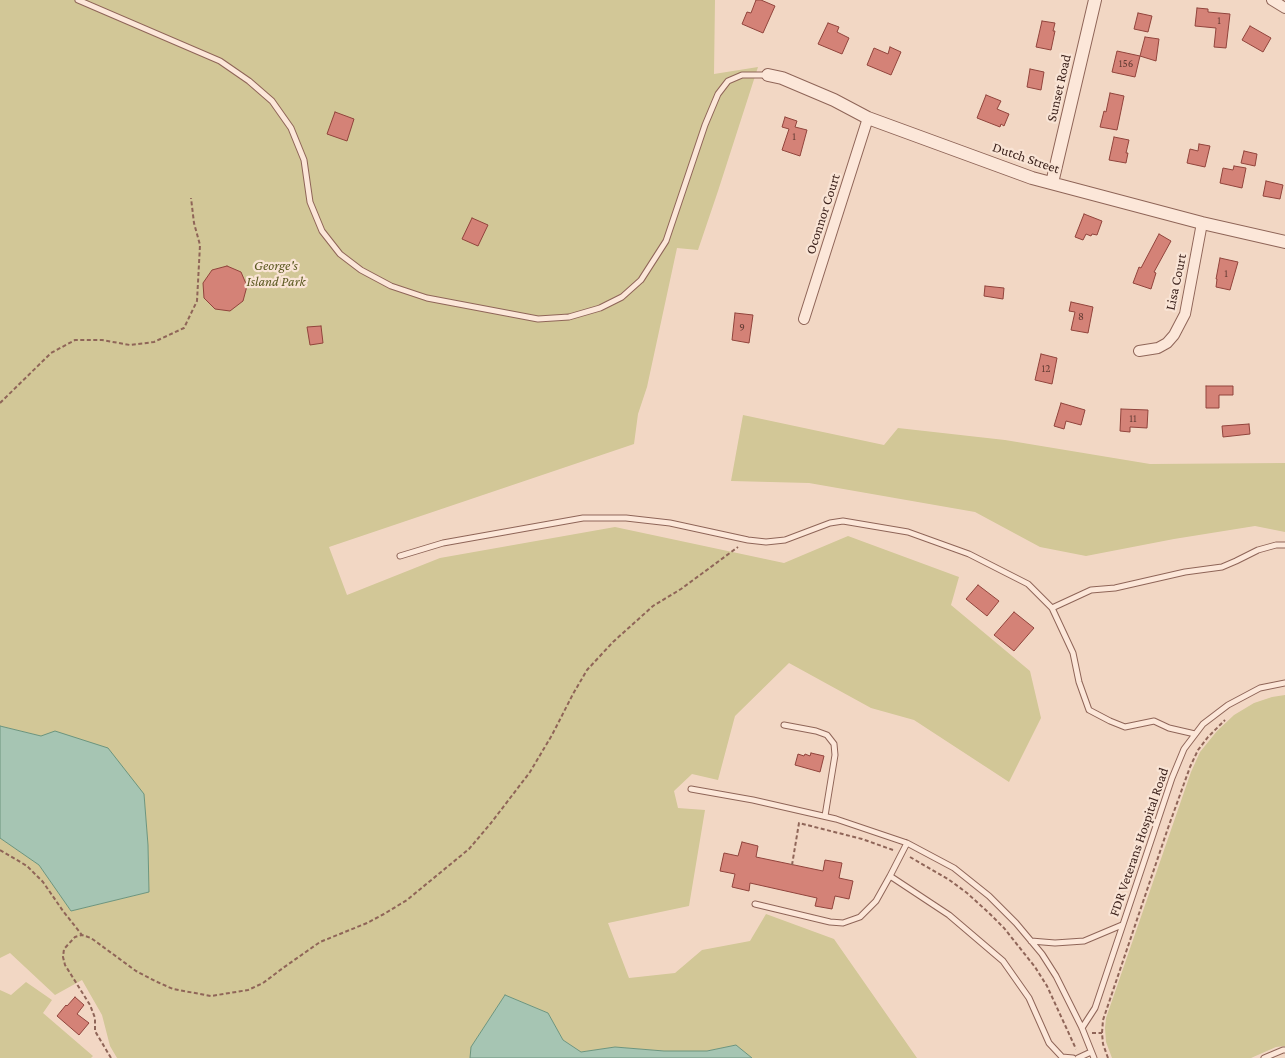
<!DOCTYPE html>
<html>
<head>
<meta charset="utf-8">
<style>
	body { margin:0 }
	canvas { display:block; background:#f2d7c4 }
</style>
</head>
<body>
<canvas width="1285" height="1058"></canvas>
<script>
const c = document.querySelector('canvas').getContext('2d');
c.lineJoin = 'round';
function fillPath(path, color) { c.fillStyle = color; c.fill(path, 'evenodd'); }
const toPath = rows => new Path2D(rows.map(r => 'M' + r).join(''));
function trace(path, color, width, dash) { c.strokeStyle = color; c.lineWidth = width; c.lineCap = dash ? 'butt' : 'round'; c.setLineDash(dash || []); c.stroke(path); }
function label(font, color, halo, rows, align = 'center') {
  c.font = font + ' "Crimson Pro",serif'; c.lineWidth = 4.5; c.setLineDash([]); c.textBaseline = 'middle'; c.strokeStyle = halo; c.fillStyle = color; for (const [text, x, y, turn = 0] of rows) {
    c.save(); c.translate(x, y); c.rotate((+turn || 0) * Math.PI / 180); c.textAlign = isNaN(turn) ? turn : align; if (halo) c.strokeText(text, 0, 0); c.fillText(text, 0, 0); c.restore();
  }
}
const green = toPath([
	[0,0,715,0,714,74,758,67,718,191,698,250,677,248,647,387,638,414,634,444,329,547,347,595,440,558,615,527,784,563,848,536,959,577,951,605,1030,671,1041,718,1009,782,914,720,871,708,789,663,735,716,718,780,692,774,674,791,678,808,705,810,689,906,608,923,629,978,675,973,702,950,750,941,766,914,834,939,917,1058,752,1058,736,1045,707,1051,664,1051,615,1047,581,1052,563,1040,548,1013,505,995,471,1047,470,1058,117,1058,110,1046,102,1015,82,980,55,995,10,953,0,958,0,838,39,865,71,911,149,892,148,845,144,794,41,736,0,726],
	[743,415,884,445,898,428,1005,440,1150,464,1285,463,1285,532,1255,526,1174,539,1086,556,1040,547,975,512,809,483,731,481],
	[1285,695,1285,1046,1276,1047,1251,1058,1112,1058,1106,1042,1105,1028,1106,1018,1191,772,1200,752,1217,731,1234,715,1254,703,1272,697],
	[26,982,52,1000,43,1013,93,1056,91,1058,0,1058,0,990,11,995]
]);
const water = toPath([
	[0,726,41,736,55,731,108,748,144,794,148,845,149,892,71,911,39,865,0,838,0,726],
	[505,995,548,1013,563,1040,581,1052,615,1047,664,1051,707,1051,736,1045,752,1058,470,1058,471,1047,505,995]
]);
const building = toPath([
	[756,0,761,0,775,6,763,33,742,24,747,12,751,13,756,0],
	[1197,8,1208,9,1208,12,1230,14,1226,48,1214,47,1216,28,1195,26,1197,8],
	[1138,13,1152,16,1148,32,1134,29,1138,13],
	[1042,21,1055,23,1053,31,1055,31,1051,50,1036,47,1042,21],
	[828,23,839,27,837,32,849,38,842,54,818,44,828,23],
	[1250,26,1271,38,1263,52,1242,40,1250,26],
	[1145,37,1159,39,1156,61,1140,56,1135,77,1112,72,1117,51,1140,56,1145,37],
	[890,47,901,52,891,75,867,65,874,48,888,54,890,47],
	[1030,69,1044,72,1041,90,1027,87,1030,69],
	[1110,93,1124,96,1117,130,1100,127,1104,111,1106,112,1110,93],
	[986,95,1001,101,997,109,1009,114,1004,126,1001,124,1000,127,977,118,986,95],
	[335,112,354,119,347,141,327,134,335,112],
	[785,117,797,121,795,127,807,130,800,156,782,150,789,129,782,127,785,117],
	[1114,137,1129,140,1126,153,1128,153,1126,163,1109,160,1114,137],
	[1199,144,1210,146,1205,167,1187,163,1190,149,1198,151,1199,144],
	[1244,151,1257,154,1255,166,1241,163,1244,151],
	[1234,166,1246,168,1242,188,1220,183,1223,168,1233,170,1234,166],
	[1266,181,1283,185,1280,199,1263,196,1266,181],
	[1084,214,1102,221,1097,235,1092,234,1091,236,1086,234,1083,240,1075,237,1084,214],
	[472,218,488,225,478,246,462,239,472,218],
	[1159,234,1171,241,1154,272,1156,273,1151,289,1133,283,1139,267,1141,268,1159,234],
	[1220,258,1238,262,1230,290,1216,287,1217,279,1216,279,1220,258],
	[227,266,241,272,247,286,243,301,230,311,215,309,204,298,203,283,212,270,227,266],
	[985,286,1004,288,1003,299,984,296,985,286],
	[1071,302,1093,307,1088,333,1071,330,1075,312,1069,311,1071,302],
	[735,313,753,315,749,343,732,340,735,313],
	[321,326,323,343,310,345,307,327,321,326],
	[1041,354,1057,358,1052,384,1035,380,1041,354],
	[1206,386,1233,386,1233,395,1219,395,1219,408,1206,408,1206,386],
	[1061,403,1085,410,1081,425,1066,421,1064,429,1054,426,1061,403],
	[1121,409,1148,410,1147,428,1130,427,1130,432,1120,431,1121,409],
	[1249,424,1250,434,1223,437,1222,426,1249,424],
	[978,585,999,601,987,616,966,599,978,585],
	[1014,612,1034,628,1014,651,994,635,1014,612],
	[811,753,824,756,820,772,795,765,798,754,804,756,805,754,810,756,811,753],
	[742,842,758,846,756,857,823,871,825,860,842,863,839,878,853,881,849,899,835,896,832,909,815,906,817,898,750,883,749,891,732,887,735,874,720,871,724,853,738,856,742,842],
	[75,997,84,1005,77,1014,89,1023,79,1035,57,1016,66,1005,67,1006,75,997]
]);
const path = toPath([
	[0,403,51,353,75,340,102,340,130,345,154,342,184,328,197,301,200,245,194,223,191,198],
	[0,850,27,866,43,882,63,911,82,935],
	[910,857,948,879,967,893,989,913,1004,928,1035,967,1047,986,1076,1049],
	[792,865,799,823,862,839,893,850],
	[1092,1033,1102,1033],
	[111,1058,95,1031,95,1018,90,1005,65,965,63,957,64,949,75,937,82,935,91,938,136,971,155,981,173,989,211,996,248,990,263,983,283,968,320,942,367,923,384,914,407,900,469,849,491,823,530,772,552,735,573,694,587,670,613,642,653,606,681,589,738,547],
	[1108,1058,1103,1044,1102,1033,1103,1020,1168,828,1190,767,1198,750,1208,737,1225,720]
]);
const service = toPath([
	[78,0,220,61,249,81,272,101,291,128,304,160,310,202,322,231,340,254,361,270,391,286,427,298,538,319,569,317,600,308,622,297,641,280,666,241,705,125,718,94,728,81,742,75,767,75],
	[400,556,443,543,583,518,626,518,670,523,748,540,766,542,785,540,830,523,843,521,908,532,969,554,1028,584,1052,608,1073,653,1079,682,1089,710,1110,721,1125,727,1154,721,1169,728,1195,734],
	[1052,608,1091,590,1115,588,1185,572,1222,567,1236,561,1258,550,1276,545,1285,545],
	[784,725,816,731,827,735,834,744,835,755,825,816],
	[691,789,753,800,836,819,907,843,954,868,989,896,1016,923,1042,954,1056,976,1082,1028,1094,1058],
	[907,843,890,876,949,915,1003,961,1029,998,1049,1043,1062,1057,1073,1058],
	[755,904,830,922,843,923,860,917,876,901,890,876],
	[1031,941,1055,943,1084,941,1122,925],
	[1082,1028,1095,1008,1172,778,1184,749,1203,724,1228,705,1260,688,1285,683],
	[1078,1058,1091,1052],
	[1264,1058,1283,1050,1285,1050]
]);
const minor = toPath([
	[1272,0,1285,8],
	[804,319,868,118],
	[1139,351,1158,348,1167,343,1174,335,1185,314,1202,223]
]);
const tertiary = toPath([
	[768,75,782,78,834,100,868,118,1032,178,1202,223,1285,242],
	[1052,183,1095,0]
]);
const numberNames = [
	["1",1219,21],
	["156",1126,64],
	["1",794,137],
	["1",1226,274],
	["8",1081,317],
	["9",742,328],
	["12",1046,369],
	["11",1133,419]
];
const streetNames = [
	["Sunset Road",1059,88,-77],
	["Dutch Street",1026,158,19],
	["Oconnor Court",823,214,-72],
	["Lisa Court",1176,282,-78],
	["FDR Veterans Hospital Road",1139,842,-71]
];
const parkNames = [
	["George's",276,266],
	["Island Park",276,282]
];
fillPath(green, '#d2c797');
fillPath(water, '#a6c5b3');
trace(water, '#6c957e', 1);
fillPath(building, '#d48277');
trace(building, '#91443c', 1);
trace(service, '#8f6558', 7);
trace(minor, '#8f6558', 12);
trace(tertiary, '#8f6558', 14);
trace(path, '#8f6558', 2, [4, 2.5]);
trace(service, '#fce7d9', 5);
trace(minor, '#fce7d9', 10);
trace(tertiary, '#fce7d9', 12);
label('11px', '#643c34', null, numberNames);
label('14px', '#3e241e', '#f9e4d5', streetNames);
label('italic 14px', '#5c5a22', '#f9e4d5', parkNames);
</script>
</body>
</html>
